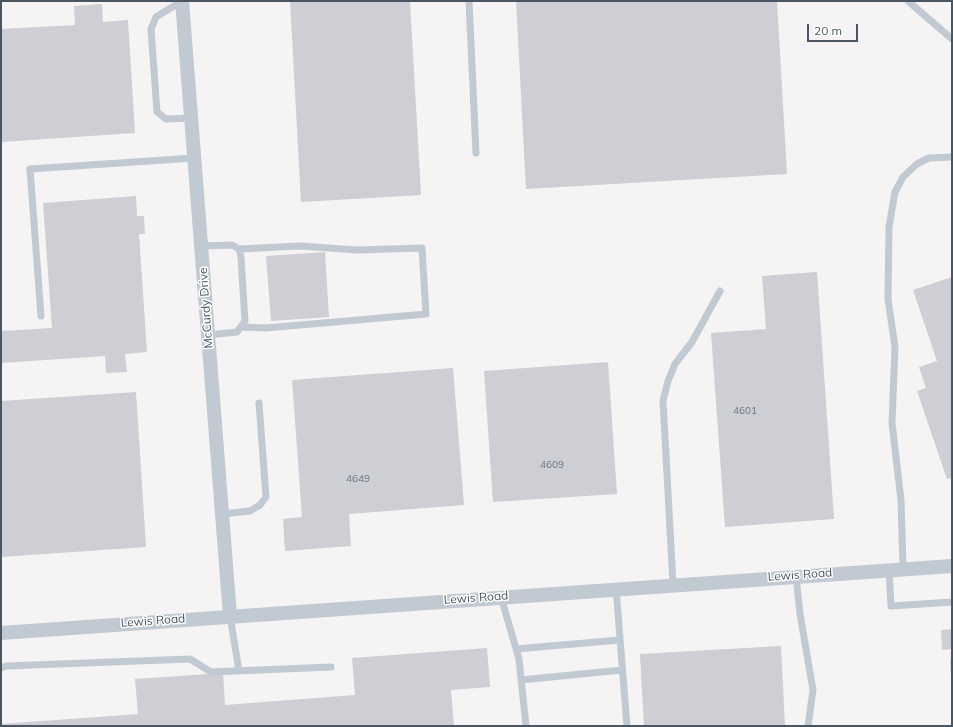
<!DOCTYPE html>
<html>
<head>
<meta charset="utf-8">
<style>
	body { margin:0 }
	#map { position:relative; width:953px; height:727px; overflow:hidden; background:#f5f3f3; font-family:Mulish,sans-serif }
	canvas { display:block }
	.frame { position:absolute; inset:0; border:2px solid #4a5661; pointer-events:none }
	.scale { position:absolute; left:807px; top:24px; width:51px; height:18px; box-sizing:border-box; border:2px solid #4a5661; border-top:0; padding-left:5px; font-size:12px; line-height:14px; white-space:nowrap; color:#4a5661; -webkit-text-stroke:3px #fff; paint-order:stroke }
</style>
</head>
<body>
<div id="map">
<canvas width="953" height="727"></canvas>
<div class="frame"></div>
<div class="scale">20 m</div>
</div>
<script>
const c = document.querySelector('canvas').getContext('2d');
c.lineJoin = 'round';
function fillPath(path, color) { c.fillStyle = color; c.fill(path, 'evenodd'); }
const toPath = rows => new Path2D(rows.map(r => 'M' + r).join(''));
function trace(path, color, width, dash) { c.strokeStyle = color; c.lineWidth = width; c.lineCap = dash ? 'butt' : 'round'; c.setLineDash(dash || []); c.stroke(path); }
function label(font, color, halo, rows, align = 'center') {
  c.font = font + ' Mulish,sans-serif'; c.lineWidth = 3; c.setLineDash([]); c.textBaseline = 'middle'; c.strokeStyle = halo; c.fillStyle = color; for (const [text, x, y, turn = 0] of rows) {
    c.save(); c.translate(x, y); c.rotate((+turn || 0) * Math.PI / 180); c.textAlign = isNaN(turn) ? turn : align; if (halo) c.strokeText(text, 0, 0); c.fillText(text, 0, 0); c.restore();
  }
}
const building = toPath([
	[290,1,410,1,421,195,301,202],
	[516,1,777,1,787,174,526,189],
	[102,4,103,22,128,20,135,133,1,142,1,29,75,25,74,6],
	[136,196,137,216,144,216,145,234,139,234,147,352,125,354,127,372,106,373,105,356,1,363,1,331,52,328,43,203],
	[325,252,329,317,271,321,266,256],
	[817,272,834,519,725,527,711,333,766,329,762,276],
	[952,277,952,478,947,479,917,391,926,388,919,367,937,361,913,290],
	[608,362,617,494,493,502,484,371],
	[453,368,464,505,349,514,351,546,285,551,283,519,302,517,292,380],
	[136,392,146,547,1,557,1,401],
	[952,629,952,649,942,650,941,630],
	[781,646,785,726,644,726,640,654],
	[487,648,490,687,451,690,454,726,1,726,1,724,138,714,135,679,223,673,225,705,355,695,352,658],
	[950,660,952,660,952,677,951,677]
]);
const service = toPath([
	[182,1,156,17,151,29,157,112,166,119,191,118],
	[469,1,476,153],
	[908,1,952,39],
	[201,246,232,245,239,249,241,257,245,321,237,332,208,335],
	[239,249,300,246,357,250,422,248,426,314,266,328,242,327],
	[41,316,30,169,194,158],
	[222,514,250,511,260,505,266,497,259,403],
	[903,568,901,500,892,423,895,347,888,299,889,227,895,192,903,177,917,164,929,158,952,157],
	[889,569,891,606,952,602],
	[796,576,800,614,813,690,808,726],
	[673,584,663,401,668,381,675,364,692,342,720,291],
	[616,588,627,726],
	[501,597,519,659,526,726],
	[230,616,239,671],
	[516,649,620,640],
	[1,668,6,666,190,659,211,672,331,667],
	[521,680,622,670]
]);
const minor = toPath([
	[182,1,230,616],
	[1,633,952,566]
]);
const numberNames = [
	["4601",745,411],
	["4609",552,465],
	["4649",358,479]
];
const streetNames = [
	["McCurdy Drive",206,308,-94],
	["Lewis Road",800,575,-4],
	["Lewis Road",476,598,-4],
	["Lewis Road",153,621,-4]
];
fillPath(building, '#cdcfd5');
trace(service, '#c1cad2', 7);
trace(minor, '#c1cad2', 14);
label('10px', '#6b747e', null, numberNames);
label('12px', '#4a5661', '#fff', streetNames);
</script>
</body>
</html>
